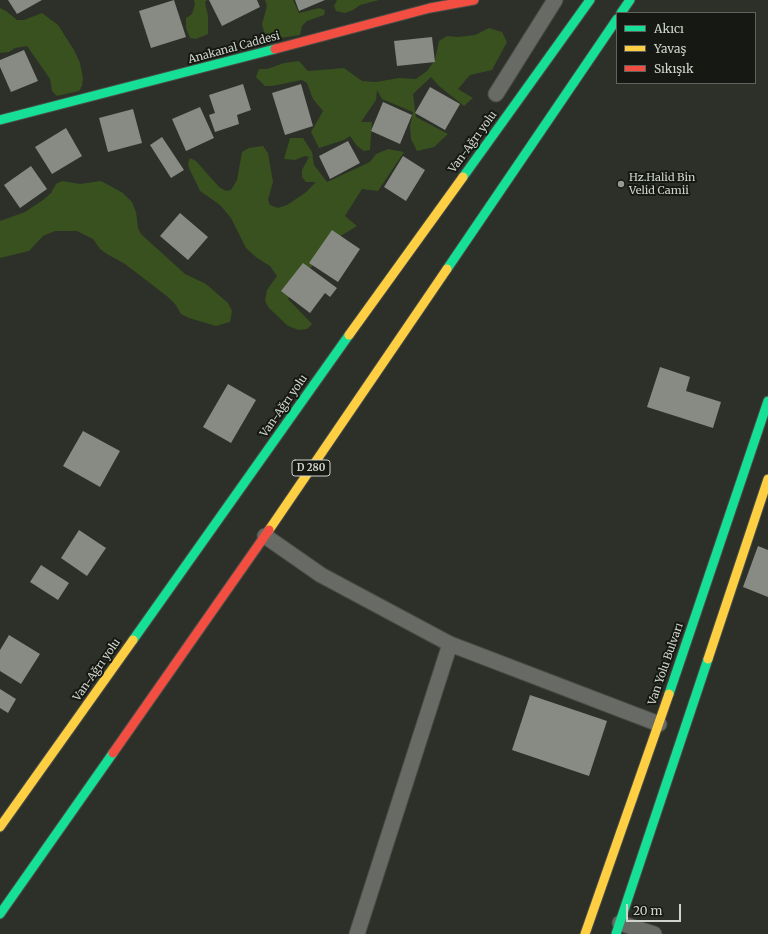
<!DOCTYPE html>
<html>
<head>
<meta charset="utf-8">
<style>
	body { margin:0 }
	#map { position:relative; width:768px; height:934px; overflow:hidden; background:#2c3028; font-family:Merriweather,serif }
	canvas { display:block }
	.legend { position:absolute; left:616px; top:12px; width:140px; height:72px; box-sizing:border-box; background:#161913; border:1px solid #60635d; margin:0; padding:5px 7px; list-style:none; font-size:12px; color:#ced3cb }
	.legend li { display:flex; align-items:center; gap:8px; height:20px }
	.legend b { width:20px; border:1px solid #60635d }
	.scale { position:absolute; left:626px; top:904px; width:55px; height:18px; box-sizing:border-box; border:2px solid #ced3cb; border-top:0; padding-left:5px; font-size:12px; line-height:14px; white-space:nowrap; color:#ced3cb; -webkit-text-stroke:3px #161913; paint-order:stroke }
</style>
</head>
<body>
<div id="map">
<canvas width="768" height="934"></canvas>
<ul class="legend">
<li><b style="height:5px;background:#16e098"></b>Akıcı</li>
<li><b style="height:5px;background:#ffcf43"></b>Yavaş</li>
<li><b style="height:5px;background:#f24e42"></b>Sıkışık</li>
</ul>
<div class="scale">20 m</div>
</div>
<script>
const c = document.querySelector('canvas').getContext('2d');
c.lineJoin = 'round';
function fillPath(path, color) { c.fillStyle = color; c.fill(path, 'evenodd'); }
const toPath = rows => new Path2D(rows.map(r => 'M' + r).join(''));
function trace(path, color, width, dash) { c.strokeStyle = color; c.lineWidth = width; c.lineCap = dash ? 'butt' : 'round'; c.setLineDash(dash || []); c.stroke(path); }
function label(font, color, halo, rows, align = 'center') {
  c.font = font + ' Merriweather,serif'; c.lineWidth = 4; c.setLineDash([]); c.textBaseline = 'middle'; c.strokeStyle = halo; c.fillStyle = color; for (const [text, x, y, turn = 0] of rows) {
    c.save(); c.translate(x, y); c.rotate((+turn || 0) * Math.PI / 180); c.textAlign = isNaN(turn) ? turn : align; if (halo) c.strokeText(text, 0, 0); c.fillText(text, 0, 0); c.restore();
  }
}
const green = toPath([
	[194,0,207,0,205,2,208,16,208,34,196,39,190,38,186,28,186,18,192,14,195,4],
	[265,0,293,0,299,13,319,8,325,10,324,15,307,21,302,26,300,35,281,38,269,37,264,32,262,24,267,6],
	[337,0,379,0,360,5,353,10,345,13,336,11,334,6],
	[0,8,6,11,17,20,24,20,42,13,58,25,74,50,80,63,83,78,82,86,79,91,57,96,52,91,50,79,27,46,15,48,9,52,0,53],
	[489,28,502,32,507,42,492,70,470,75,458,89,473,98,464,106,439,86,431,77,413,94,416,117,448,134,434,147,417,151,411,139,410,126,413,112,382,99,377,90,376,100,361,122,372,122,370,150,364,151,357,146,350,136,344,140,319,148,311,132,323,111,313,99,307,83,302,80,272,86,265,86,256,77,259,69,267,69,284,63,299,61,308,71,344,68,362,81,376,82,399,78,416,79,427,71,435,60,439,41,447,36,458,37,475,35],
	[290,138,303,138,312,152,314,165,327,182,370,162,376,154,388,149,404,152,378,191,362,189,345,216,357,226,329,243,288,299,312,324,307,329,299,330,288,326,269,308,265,301,267,290,277,276,270,266,257,258,246,248,231,218,220,205,200,191,189,168,188,163,190,158,196,161,219,187,226,191,231,190,237,180,242,152,249,148,263,146,268,153,273,182,268,200,270,205,278,208,287,205,305,193,316,182,306,182,302,177,302,170,309,157,305,156,295,160,284,159],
	[62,181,80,184,101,181,123,193,132,202,136,212,138,228,141,234,185,274,206,284,228,303,232,311,230,322,216,326,189,318,181,314,175,304,168,297,125,264,107,254,100,249,93,239,77,231,55,231,43,236,29,251,0,258,0,221,25,212,43,200,51,193,56,184]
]);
const building = toPath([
	[8,0,42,0,17,14],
	[174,0,186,37,151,48,139,11],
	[209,0,257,0,260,7,222,26],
	[295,0,325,0,299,11],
	[432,37,435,62,397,66,394,41],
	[24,50,38,81,11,92,0,67,0,60],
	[243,84,251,110,237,115,239,124,215,132,209,115,215,113,209,95],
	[301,84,313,126,285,135,272,93],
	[430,87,460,104,445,130,415,113],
	[383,102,412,115,400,144,371,131],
	[200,107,214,138,186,151,172,119],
	[133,109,142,143,108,152,99,118],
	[66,128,82,156,52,174,35,147],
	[162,137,184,170,171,178,150,145],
	[348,141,360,163,330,179,319,156],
	[403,156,425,170,406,201,384,187],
	[31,166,47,189,20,208,4,185],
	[180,213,208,237,188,260,160,236],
	[332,230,360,249,338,282,309,263],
	[303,263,337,288,330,297,325,293,310,313,281,291],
	[660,367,690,377,686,391,721,402,713,428,647,407],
	[228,384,256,400,231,443,203,427],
	[83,431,120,451,100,487,63,466],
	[79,530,106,548,87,576,61,558],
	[758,546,768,550,768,597,743,587],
	[41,565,69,583,58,600,30,582],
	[9,635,40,654,21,684,0,671,0,650],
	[0,689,16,699,8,713,0,708],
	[530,695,607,721,589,776,512,750]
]);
const street = toPath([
	[496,94,555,0],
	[265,536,321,575,450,644,659,724],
	[620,923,654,934],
	[357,934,450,644]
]);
const fast = toPath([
	[621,13,630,0],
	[0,120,275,49],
	[463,177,590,0],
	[447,269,617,19],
	[133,640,349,335],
	[669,694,768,401],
	[0,914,113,753],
	[616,934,708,659]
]);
const slow = toPath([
	[349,335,463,177],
	[269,530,447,269],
	[708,659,768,479],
	[0,827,133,640],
	[585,934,669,694]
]);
const jam = toPath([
	[275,49,430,8,474,0],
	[113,753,269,530]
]);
const markers = [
	[621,184,4,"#959a92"]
];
const shields = [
	[311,468,38]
];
const shieldNames = [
	["D 280",311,468]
];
const streetNames = [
	["Anakanal Caddesi",234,48,-15],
	["Van-Ağrı yolu",473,142,-54],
	["Van-Ağrı yolu",284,406,-55],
	["Van Yolu Bulvarı",666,664,-71],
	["Van-Ağrı yolu",97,670,-55]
];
const poiNames = [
	["Hz.Halid Bin",629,178],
	["Velid Camii",629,191]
];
fillPath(green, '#38511f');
fillPath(building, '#878b84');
trace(street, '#494c46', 17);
trace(fast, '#494c46', 11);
trace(slow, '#494c46', 11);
trace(jam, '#494c46', 11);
trace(street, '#686b65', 15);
trace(fast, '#16e098', 9);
trace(slow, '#ffcf43', 9);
trace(jam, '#f24e42', 9);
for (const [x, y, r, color] of markers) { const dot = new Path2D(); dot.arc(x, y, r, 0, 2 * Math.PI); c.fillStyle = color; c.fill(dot); trace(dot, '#161913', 1.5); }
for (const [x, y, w] of shields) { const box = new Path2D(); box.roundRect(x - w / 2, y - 8, w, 16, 3); c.fillStyle = '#161913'; c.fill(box); trace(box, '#ced3cb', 1); }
label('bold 10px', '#ced3cb', null, shieldNames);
label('11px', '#ced3cb', '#161913', streetNames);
label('11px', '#ced3cb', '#161913', poiNames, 'left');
</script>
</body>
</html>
